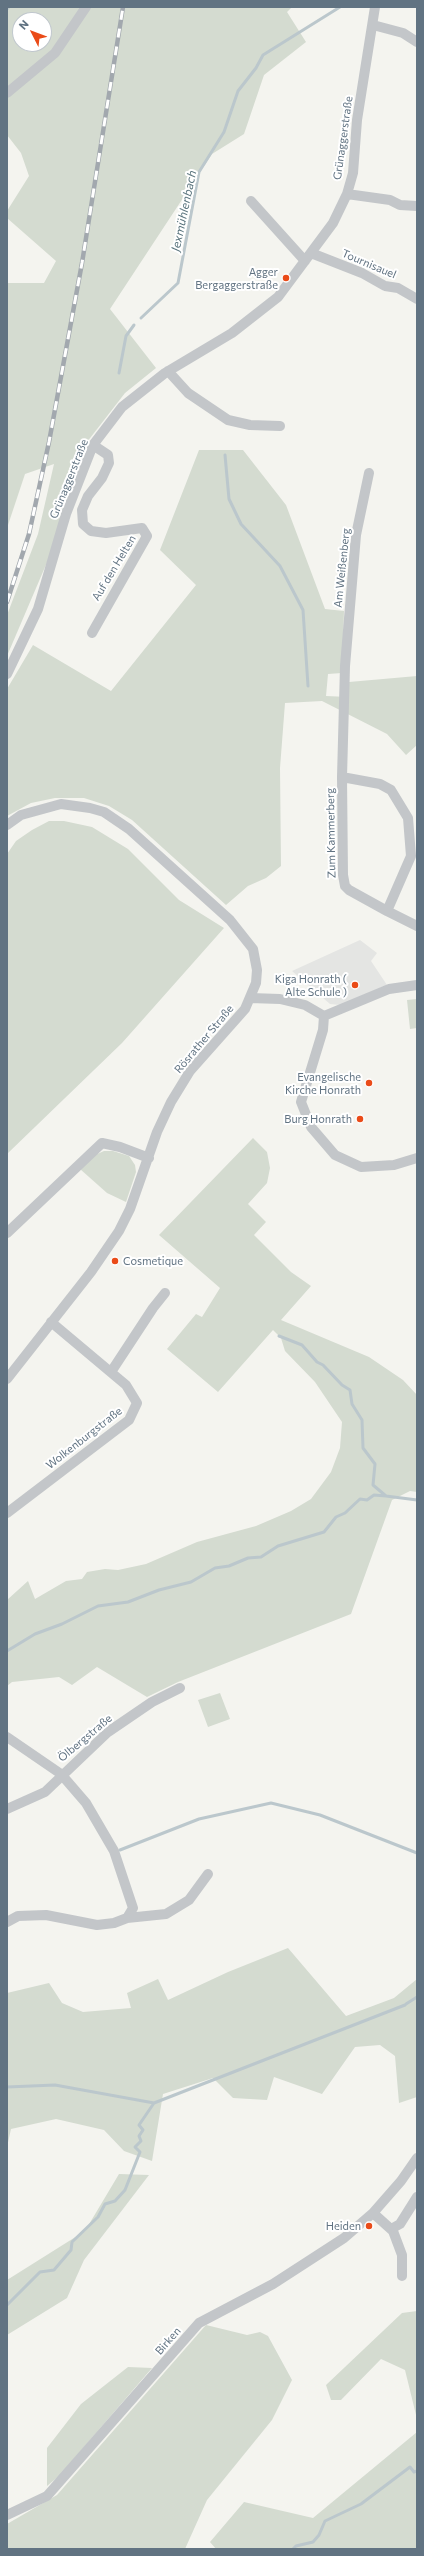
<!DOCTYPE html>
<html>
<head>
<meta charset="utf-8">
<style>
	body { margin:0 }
	#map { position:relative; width:424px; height:2556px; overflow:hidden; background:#f4f4ef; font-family:Commissioner,sans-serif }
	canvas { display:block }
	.frame { position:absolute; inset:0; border:8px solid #617382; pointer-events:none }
	.north { position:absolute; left:12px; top:12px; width:40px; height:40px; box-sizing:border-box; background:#fff; border:1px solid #c0c7cd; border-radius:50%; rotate:312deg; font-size:11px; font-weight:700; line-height:16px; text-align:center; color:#617382 }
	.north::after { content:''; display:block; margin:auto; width:14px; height:18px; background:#ea4b18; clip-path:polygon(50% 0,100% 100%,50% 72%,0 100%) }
</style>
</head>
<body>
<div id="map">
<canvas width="424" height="2556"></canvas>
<div class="frame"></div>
<div class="north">N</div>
</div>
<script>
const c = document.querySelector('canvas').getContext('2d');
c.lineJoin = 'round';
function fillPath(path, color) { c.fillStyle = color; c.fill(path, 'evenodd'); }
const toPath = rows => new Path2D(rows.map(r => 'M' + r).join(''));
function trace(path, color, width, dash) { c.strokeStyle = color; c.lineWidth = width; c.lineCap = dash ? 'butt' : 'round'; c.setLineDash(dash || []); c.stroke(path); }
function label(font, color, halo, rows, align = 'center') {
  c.font = font + ' Commissioner,sans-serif'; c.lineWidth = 4; c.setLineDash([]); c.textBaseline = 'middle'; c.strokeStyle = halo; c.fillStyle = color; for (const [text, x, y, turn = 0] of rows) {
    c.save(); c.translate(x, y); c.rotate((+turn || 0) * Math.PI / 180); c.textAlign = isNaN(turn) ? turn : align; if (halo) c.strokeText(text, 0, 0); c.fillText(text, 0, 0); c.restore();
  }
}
const built = toPath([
	[360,940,377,953,371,961,387,985,340,1005,330,1004,292,971]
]);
const green = toPath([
	[7,7,292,7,287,12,306,42,264,75,244,134,212,154,110,309,156,368,125,393,87,442,51,553,7,656,7,615,38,534,54,464,25,474,7,528,7,283,44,283,56,261,7,218,7,211,29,176,21,153,7,135],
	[20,20,44,20,44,44,20,44],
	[199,450,243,450,286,505,325,609,344,611,342,673,328,674,326,696,348,697,349,682,417,676,417,745,406,755,387,734,322,701,285,703,280,768,281,866,266,878,248,886,226,905,132,820,109,806,84,798,55,798,31,803,7,816,7,689,33,645,111,691,196,585,160,550],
	[49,821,64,821,92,827,128,849,179,900,224,928,122,1043,7,1154,7,854,16,841,32,830],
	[417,999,417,1028,410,1029,407,1000],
	[253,1138,267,1152,270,1168,267,1183,248,1204,266,1222,254,1235,291,1272,311,1286,281,1320,369,1357,403,1380,417,1395,417,1492,410,1491,392,1500,351,1614,178,1682,147,1697,97,1667,72,1685,59,1677,12,1682,7,1686,7,1600,28,1581,35,1599,66,1581,82,1579,87,1572,105,1569,118,1570,146,1564,197,1542,256,1526,291,1511,311,1499,331,1472,340,1448,342,1422,315,1382,285,1351,281,1338,273,1330,218,1392,167,1349,196,1314,202,1317,220,1288,159,1235],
	[104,1151,113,1151,129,1156,135,1165,136,1172,126,1202,107,1193,80,1169,95,1155],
	[220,1693,230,1719,208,1727,198,1700],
	[288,1948,346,2016,394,1998,417,1979,417,2097,399,2103,395,2056,380,2045,355,2047,322,2094,274,2077,267,2100,233,2098,213,2078,163,2094,152,2161,124,2151,104,2130,56,2119,11,2129,7,2147,7,1993,49,1983,62,2003,83,2012,131,2008,127,1993,158,1979,168,2000,228,1972],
	[119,2174,149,2175,84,2260,67,2298,7,2335,7,2280,85,2231],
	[417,2311,417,2419,405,2370,381,2359,341,2400,331,2400,326,2385,402,2313],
	[206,2325,247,2335,260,2332,268,2336,292,2380,272,2420,207,2500,185,2549,7,2549,7,2524,57,2495],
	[128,2367,152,2368,59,2476,47,2486,47,2448,81,2404],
	[417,2432,417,2549,216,2549,210,2542,244,2502,313,2518]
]);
const stream = toPath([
	[7,9,9,7],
	[141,318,178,283,199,172,224,132,238,91,256,68,263,55,340,7],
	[119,373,126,336,134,325],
	[225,455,229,499,241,524,280,566,303,610,308,686],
	[279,1336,302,1345,317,1362,323,1365,342,1385,350,1390,352,1404,362,1420,363,1448,375,1464,373,1485,386,1496,417,1500],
	[7,1651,35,1634,62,1624,98,1606,128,1602,159,1590,191,1582,215,1568,229,1566,248,1558,261,1557,278,1546,324,1532,336,1517,345,1513,360,1499,367,1500,374,1495,386,1496],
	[120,1850,199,1819,271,1803,320,1815,417,1853],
	[406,2004,417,1997],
	[7,2087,55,2085,154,2103],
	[7,2305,40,2272,54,2270,71,2250,72,2242,98,2217,105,2204,115,2201,125,2190,140,2152,135,2147,141,2141,139,2136,143,2130,139,2125,154,2103,405,2005],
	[293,2549,296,2546,313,2542,319,2535,325,2521,361,2504,410,2467,414,2472,417,2471]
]);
const minor = toPath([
	[373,25,403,33,417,42],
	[7,93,55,53,86,7],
	[347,194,390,200,400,205,417,206],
	[251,201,305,261],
	[311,253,362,273,385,286,398,288,417,299],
	[168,371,188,393,228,420,250,425,280,426],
	[369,473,356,535,345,666,342,777,343,875,345,886,349,890,387,911],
	[92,633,147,536,142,528,106,533,91,531,83,524,82,510,88,496,102,478,109,463,108,455,93,445],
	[7,674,38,609,66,514,93,445,122,407,165,373,232,333,278,297,333,223,347,194,353,173,357,120,375,7],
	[342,777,380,784,391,790,408,818,411,856,387,911,417,926],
	[7,825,21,815,61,804,90,808,104,812,129,829,230,920,253,949,257,970,256,983,245,1009,190,1071,171,1102,157,1132,130,1209,119,1231,91,1272,7,1379],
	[250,998,280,999,305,1005,324,1016],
	[324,1016,323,1030,301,1102,311,1127,335,1155,361,1167,394,1165,417,1158],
	[324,1016,389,989,417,985],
	[7,1233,102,1143,120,1147,149,1158],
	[111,1372,153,1308,165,1293],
	[7,1513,129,1420,137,1403,126,1385,51,1322],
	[7,1737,61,1774,86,1803,114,1851,133,1908,127,1918,114,1923,97,1925,46,1915,18,1916,7,1922],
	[7,1809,45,1792,108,1732,152,1702,180,1688],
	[127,1918,166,1914,189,1900,208,1874],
	[373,2213,393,2231,402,2255,402,2276],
	[391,2229,400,2224,417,2197],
	[7,2515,47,2496,199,2323,273,2284,344,2238,373,2213,401,2181,417,2158]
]);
const rail = toPath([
	[7,602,29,534,49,442,82,263,123,7]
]);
const markers = [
	[286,278,4,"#ea4b18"],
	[355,985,4,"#ea4b18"],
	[369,1083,4,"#ea4b18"],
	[360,1119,4,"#ea4b18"],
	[115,1261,4,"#ea4b18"],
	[369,2226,4,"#ea4b18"]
];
const streetNames = [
	["Grünaggerstraße",343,138,-82],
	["Tournisauel",369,264,23],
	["Grünaggerstraße",69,479,-68],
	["Auf den Helten",114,568,-59],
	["Am Weißenberg",342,568,-84],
	["Zum Kammerberg",331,833,-91],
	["Rösrather Straße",204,1039,-50],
	["Wolkenburgstraße",84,1438,-38],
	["Ölbergstraße",85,1738,-40],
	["Birken",168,2341,-49]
];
const poiNames = [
	["Agger",278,272],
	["Bergaggerstraße",278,285],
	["Kiga Honrath (",347,979],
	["Alte Schule )",347,992],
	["Evangelische",361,1077],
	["Kirche Honrath",361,1090],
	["Burg Honrath",352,1119],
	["Cosmetique",123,1261,"left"],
	["Heiden",361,2226]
];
const waterNames = [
	["Jexmühlenbach",184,211,-78]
];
fillPath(built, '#e4e5e3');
fillPath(green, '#d4dbd0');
trace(stream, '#bbc7cc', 3);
trace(minor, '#c3c6c9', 10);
trace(rail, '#a2a8ae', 4.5);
trace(rail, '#fff', 3, [9]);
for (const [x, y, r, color] of markers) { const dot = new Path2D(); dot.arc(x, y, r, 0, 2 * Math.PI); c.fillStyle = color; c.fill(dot); trace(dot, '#fff', 1.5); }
label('11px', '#617382', '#fff', streetNames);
label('11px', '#617382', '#fff', poiNames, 'right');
label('italic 12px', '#5c767f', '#fff', waterNames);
</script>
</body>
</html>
